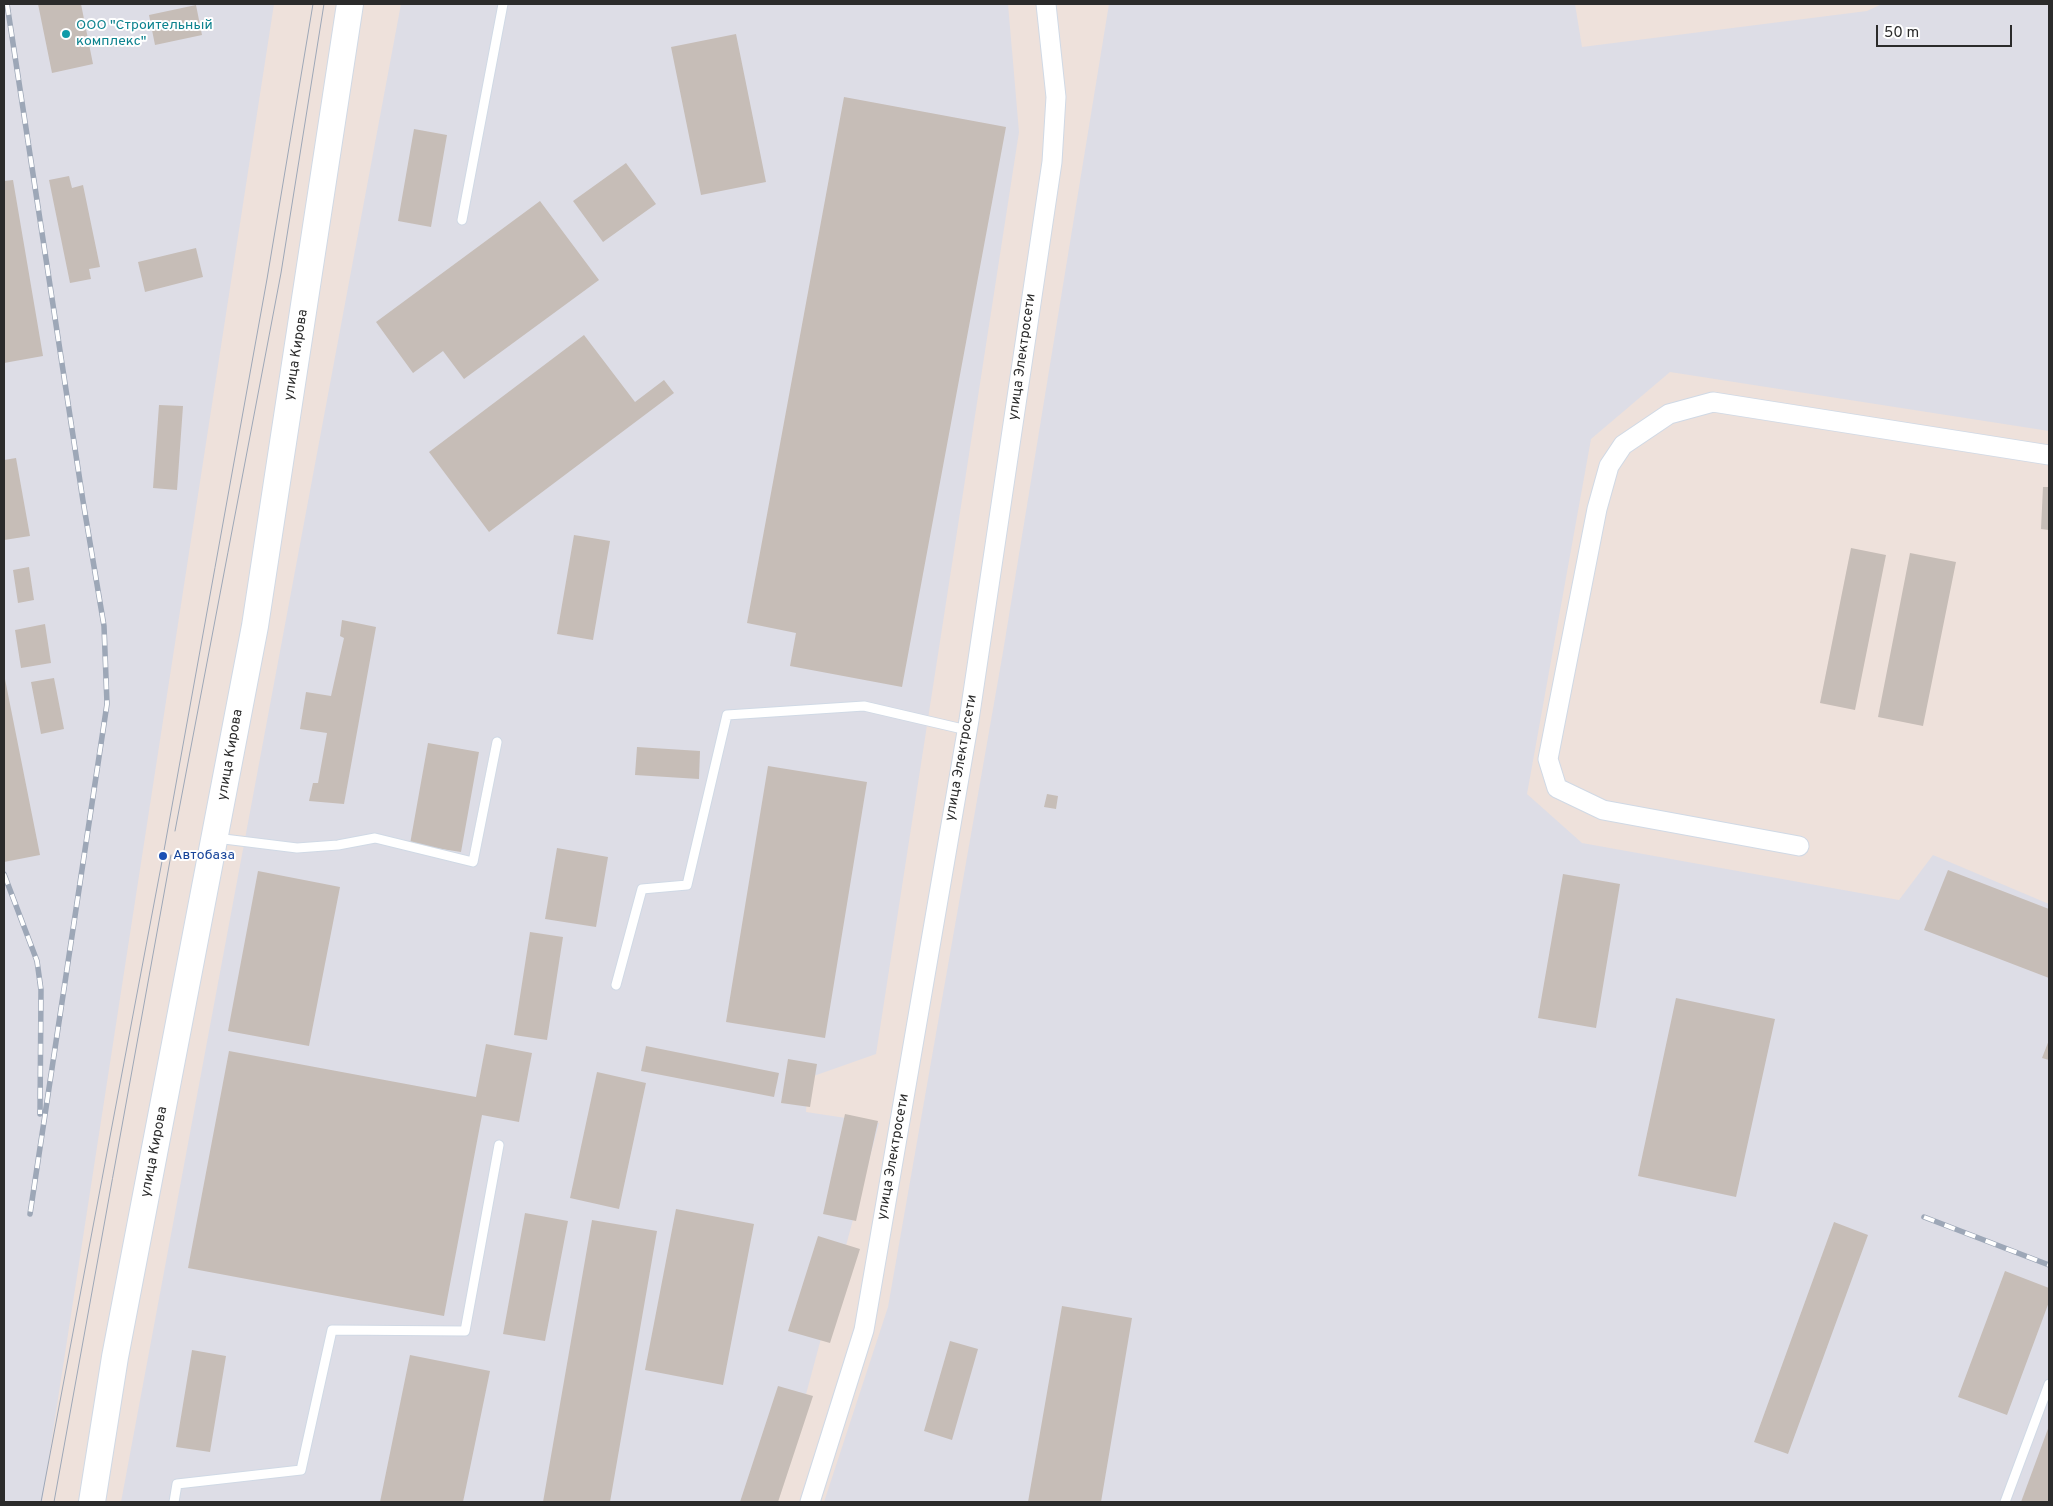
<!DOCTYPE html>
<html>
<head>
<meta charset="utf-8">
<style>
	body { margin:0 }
	#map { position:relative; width:2053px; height:1506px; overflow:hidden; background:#eee1db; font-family:Overpass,sans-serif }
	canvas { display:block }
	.frame { position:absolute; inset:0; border:5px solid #2b2b2b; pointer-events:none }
	.scale { position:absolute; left:1876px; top:25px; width:136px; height:22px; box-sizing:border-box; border:2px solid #2b2b2b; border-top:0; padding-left:6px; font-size:15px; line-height:18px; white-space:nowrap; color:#2b2b2b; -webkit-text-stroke:4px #fff; paint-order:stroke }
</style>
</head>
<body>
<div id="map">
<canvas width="2053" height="1506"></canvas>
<div class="frame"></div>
<div class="scale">50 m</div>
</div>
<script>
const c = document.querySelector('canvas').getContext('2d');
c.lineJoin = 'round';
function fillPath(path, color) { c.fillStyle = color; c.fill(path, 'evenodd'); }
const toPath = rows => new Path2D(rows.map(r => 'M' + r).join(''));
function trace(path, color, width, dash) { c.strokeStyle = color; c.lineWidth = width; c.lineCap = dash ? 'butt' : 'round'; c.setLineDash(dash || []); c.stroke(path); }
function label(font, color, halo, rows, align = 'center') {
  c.font = font + ' Overpass,sans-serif'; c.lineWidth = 4; c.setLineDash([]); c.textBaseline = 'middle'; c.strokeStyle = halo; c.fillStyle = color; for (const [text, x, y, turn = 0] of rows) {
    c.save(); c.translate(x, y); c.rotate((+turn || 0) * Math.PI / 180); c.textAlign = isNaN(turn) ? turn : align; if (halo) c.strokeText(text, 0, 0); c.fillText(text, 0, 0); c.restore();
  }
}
const industrial = toPath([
	[4,4,274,4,42,1502,4,1502],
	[401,4,1008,4,1019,132,876,1054,808,1078,806,1112,879,1123,777,1502,121,1502],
	[1109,4,1575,4,1582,47,1867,11,1882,4,2049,4,2049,431,1670,372,1591,439,1527,794,1582,843,1899,900,1933,855,2049,904,2049,1502,824,1502,888,1307,1003,652]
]);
const building = toPath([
	[38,4,81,4,93,64,52,73],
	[196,5,202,35,155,45,149,15],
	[736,34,766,182,701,195,671,47],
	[844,97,1006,127,902,687,790,666,796,633,747,623],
	[414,129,447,135,431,227,398,221],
	[626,163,656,204,603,242,573,201],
	[69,176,72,188,83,185,100,267,89,269,91,279,70,283,49,180],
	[13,180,43,356,4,363,4,181],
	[540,201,599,280,464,379,443,351,413,373,376,322],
	[196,248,203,277,145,292,138,262],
	[584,335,635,402,664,380,674,393,489,532,429,452],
	[159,405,183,406,177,490,153,488],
	[16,458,30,536,4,540,4,460],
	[2043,487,2049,487,2049,530,2041,529],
	[574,535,610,541,593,640,557,634],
	[1851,548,1886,555,1855,710,1820,703],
	[1910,553,1956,562,1923,726,1878,717],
	[29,567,34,600,18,603,13,570],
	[342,620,376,627,344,804,309,801,313,783,318,783,327,733,300,729,306,692,331,696,344,638,340,636],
	[45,624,51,663,21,668,15,630],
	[4,674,40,855,4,862],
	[54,678,64,729,41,734,31,682],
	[428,743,479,752,461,852,410,844],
	[637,747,700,751,699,779,635,775],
	[768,766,867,782,825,1038,726,1022],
	[1047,794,1058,796,1056,809,1044,807],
	[557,848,608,857,596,927,545,919],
	[1948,870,2049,909,2049,978,1924,930],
	[258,871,340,887,309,1046,228,1031],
	[1563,874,1620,884,1596,1028,1538,1018],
	[530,932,563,937,547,1040,514,1035],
	[1676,998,1775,1019,1736,1197,1638,1176],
	[2049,1040,2049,1060,2042,1058],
	[486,1044,532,1053,519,1122,482,1115,444,1316,188,1268,229,1051,476,1097],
	[646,1046,779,1073,774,1097,641,1071],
	[788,1059,817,1064,810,1107,781,1103],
	[597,1072,646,1083,619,1209,570,1198],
	[845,1114,878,1121,856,1221,823,1214],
	[676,1209,754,1224,723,1385,645,1370],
	[525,1213,568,1221,545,1341,503,1334],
	[592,1220,657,1231,610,1502,543,1502],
	[1834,1222,1868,1235,1788,1454,1754,1442],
	[818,1236,860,1249,830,1343,788,1331],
	[2005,1271,2049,1288,2049,1302,2007,1415,1958,1397],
	[1062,1306,1132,1318,1101,1502,1028,1502],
	[950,1341,978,1349,952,1440,924,1431],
	[192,1350,226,1356,210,1452,176,1447],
	[410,1355,490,1371,463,1502,380,1502],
	[778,1386,813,1396,778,1502,740,1502],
	[2049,1426,2049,1502,2021,1502]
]);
const lane = toPath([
	[462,220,503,4],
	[216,838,297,848,338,845,375,838,473,862,497,742],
	[616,985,642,889,687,885,727,715,864,706,967,730],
	[174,1502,177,1484,301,1470,332,1330,465,1331,499,1145],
	[2005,1502,2049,1384]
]);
const street = toPath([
	[1799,846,1603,810,1557,788,1548,759,1597,509,1609,466,1623,445,1669,414,1713,402,2049,455],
	[810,1502,864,1330,969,720,1052,162,1056,97,1046,4]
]);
const secondary = toPath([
	[92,1502,115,1357,255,626,350,4]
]);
const tram = toPath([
	[175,831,281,273,324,4],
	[41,1502,163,856,267,279,313,4],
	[54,1502,171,855]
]);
const rail = toPath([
	[7,4,83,501,104,626,107,704,30,1214],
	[4,874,37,961,41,990,40,1114],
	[1924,1217,2049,1265]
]);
const markers = [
	[66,34,5,"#0f9aa8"],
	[163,856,5,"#1a4fb4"]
];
const cultureNames = [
	["ООО \"Строительный",76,26],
	["комплекс\"",76,42]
];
const streetNames = [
	["улица Кирова",297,355,-81],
	["улица Электросети",1023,357,-82],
	["улица Кирова",231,755,-80],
	["улица Электросети",962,758,-80],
	["улица Кирова",155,1152,-79],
	["улица Электросети",894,1157,-80]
];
const transitNames = [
	["Автобаза",173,856]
];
fillPath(industrial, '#dddde6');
fillPath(building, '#c6bdb7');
trace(lane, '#d0d9e5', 11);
trace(street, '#d0d9e5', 21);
trace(secondary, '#d0d9e5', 28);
trace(lane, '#fff', 9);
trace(street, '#fff', 19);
trace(secondary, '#fff', 26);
trace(tram, '#9da7b7', 1);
trace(rail, '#9da7b7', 5.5);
trace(rail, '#fff', 4, [11]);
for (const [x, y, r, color] of markers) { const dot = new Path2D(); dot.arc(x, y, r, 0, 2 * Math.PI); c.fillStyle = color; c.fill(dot); trace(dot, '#fff', 2); }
label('14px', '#0d838f', '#fff', cultureNames, 'left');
label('14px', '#2b2b2b', '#fff', streetNames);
label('14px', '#164399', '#fff', transitNames, 'left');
</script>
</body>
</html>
